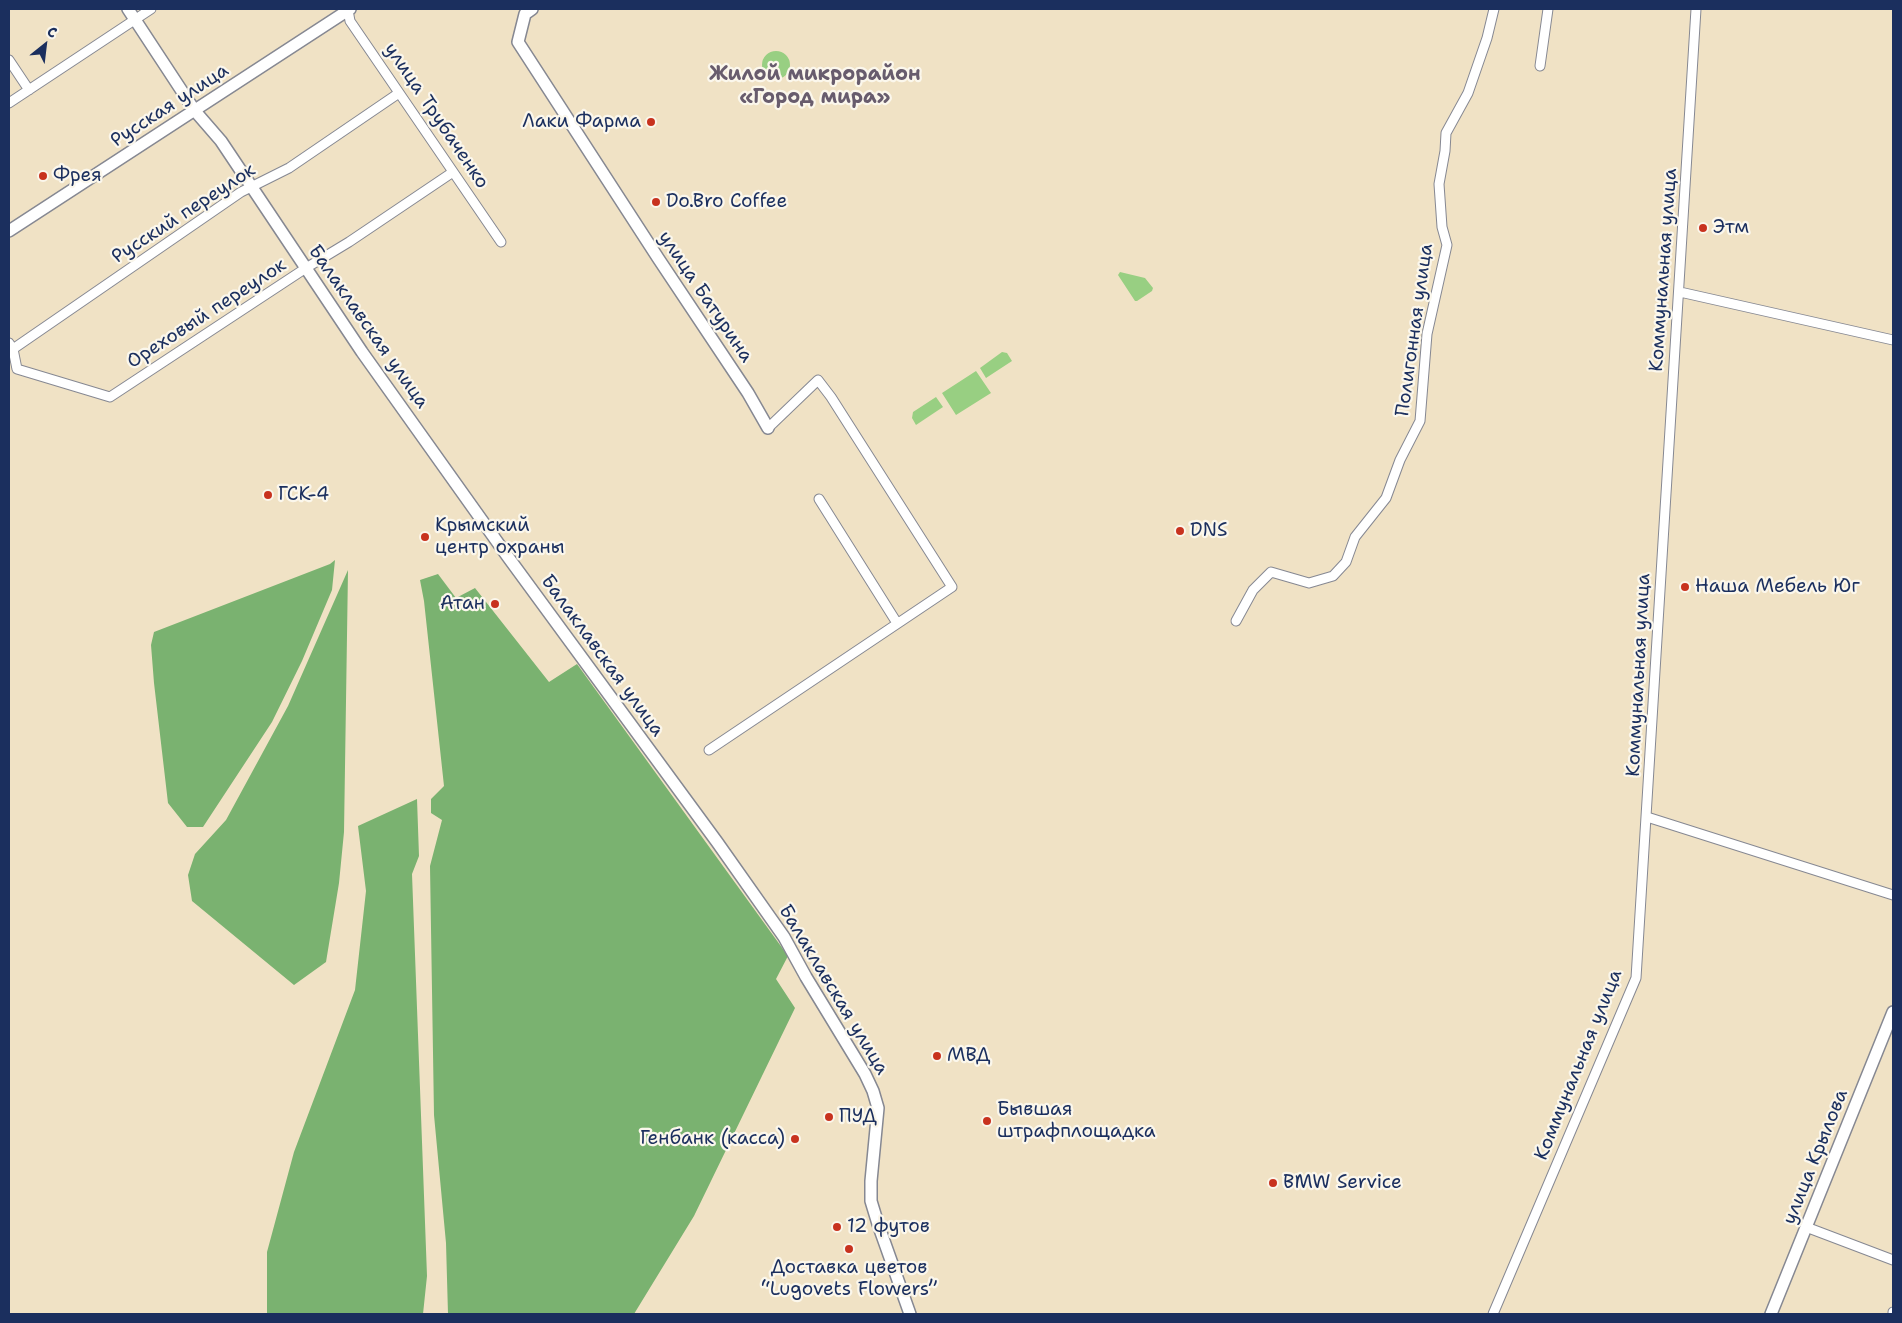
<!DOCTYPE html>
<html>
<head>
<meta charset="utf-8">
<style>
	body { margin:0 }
	#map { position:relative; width:1902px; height:1323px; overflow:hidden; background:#f0e2c5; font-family:"Shantell Sans",sans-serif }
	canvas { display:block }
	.frame { position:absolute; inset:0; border:10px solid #1b2f5e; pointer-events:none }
	.north { position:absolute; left:20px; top:20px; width:50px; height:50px; -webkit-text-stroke:4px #fbf7ec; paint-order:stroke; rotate:29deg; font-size:14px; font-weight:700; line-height:20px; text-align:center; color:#1b2f5e }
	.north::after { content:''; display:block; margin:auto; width:18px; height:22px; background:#1b2f5e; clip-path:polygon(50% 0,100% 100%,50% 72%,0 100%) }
</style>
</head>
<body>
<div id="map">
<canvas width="1902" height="1323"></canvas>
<div class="frame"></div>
<div class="north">С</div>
</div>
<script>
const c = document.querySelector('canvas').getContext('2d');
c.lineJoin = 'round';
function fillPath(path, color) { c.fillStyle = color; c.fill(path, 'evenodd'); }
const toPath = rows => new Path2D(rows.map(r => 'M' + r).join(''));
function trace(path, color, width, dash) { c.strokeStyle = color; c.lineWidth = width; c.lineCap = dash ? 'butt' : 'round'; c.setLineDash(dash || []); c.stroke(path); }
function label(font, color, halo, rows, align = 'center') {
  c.font = font + ' "Shantell Sans",sans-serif'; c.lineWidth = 4.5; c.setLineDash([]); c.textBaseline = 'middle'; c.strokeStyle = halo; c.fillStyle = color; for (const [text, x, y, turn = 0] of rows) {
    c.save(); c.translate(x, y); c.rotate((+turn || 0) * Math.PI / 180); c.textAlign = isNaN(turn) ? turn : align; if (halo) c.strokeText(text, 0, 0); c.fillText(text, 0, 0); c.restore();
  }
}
const green = toPath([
	'762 65a14 14 0 1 1 28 0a14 14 0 1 1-28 0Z',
	[1120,272,1145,278,1153,288,1152,291,1137,301,1135,301,1118,275],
	[1002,352,1007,353,1012,361,986,378,980,368],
	[976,371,991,393,956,415,942,393],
	[936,397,943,407,916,425,912,418,913,412]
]);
const forest = toPath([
	[335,560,332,590,302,661,272,722,203,827,187,827,168,803,154,683,151,645,154,632,330,564],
	[348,570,344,832,339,883,326,962,294,985,192,901,188,875,195,854,226,820,288,706],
	[438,574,456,598,475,588,549,682,577,664,788,956,776,979,795,1008,694,1216,634,1314,448,1314,446,1243,434,1115,430,866,442,820,431,813,431,799,444,786,424,601,420,580],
	[417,799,419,856,412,874,427,1276,423,1314,267,1314,267,1252,294,1152,355,990,366,891,358,826]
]);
const street = toPath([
	[348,10,350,21,501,242],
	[9,60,29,90],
	[1540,66,1548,9],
	[9,103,151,9],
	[1680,292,1893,340],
	[9,343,13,349,17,369,110,397,306,268,349,242,453,172],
	[13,349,241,192,289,168,399,93],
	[819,499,897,623],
	[1236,621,1253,590,1271,572,1309,583,1333,576,1346,562,1355,537,1386,498,1400,460,1420,421,1427,334,1447,245,1442,227,1439,184,1445,151,1446,133,1468,93,1487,38,1494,9],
	[709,750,952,587,831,397,818,380,768,428],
	[1647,817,1893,895],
	[1806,1227,1893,1260],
	[1493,1314,1636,978,1696,9],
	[1893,1314,1893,1312]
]);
const secondary = toPath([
	[128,9,195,111,221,141,362,352,508,557,717,842,784,937,806,977,865,1074,873,1091,878,1108,871,1181,871,1201,878,1224,910,1314],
	[532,9,525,14,518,42,658,258,748,393,768,428],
	[9,231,350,9],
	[1771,1314,1893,1012]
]);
const markers = [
	[651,122,5,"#c8321e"],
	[43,176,5,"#c8321e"],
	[656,202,5,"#c8321e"],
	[1703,228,5,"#c8321e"],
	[268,495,5,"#c8321e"],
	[1180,531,5,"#c8321e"],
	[425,537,5,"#c8321e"],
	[1685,587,5,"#c8321e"],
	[495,604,5,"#c8321e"],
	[937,1056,5,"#c8321e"],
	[829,1117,5,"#c8321e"],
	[987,1121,5,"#c8321e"],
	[795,1139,5,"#c8321e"],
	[1273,1183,5,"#c8321e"],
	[837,1227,5,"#c8321e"],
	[849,1249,5,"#c8321e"]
];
const streetNames = [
	["Русская улица",170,106,-33],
	["улица Трубаченко",436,116,56],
	["Русский переулок",184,214,-33],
	["Коммунальная улица",1664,270,-86],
	["улица Батурина",705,297,56],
	["Ореховый переулок",207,314,-33],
	["Балаклавская улица",368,327,55],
	["Полигонная улица",1415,330,-82],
	["Балаклавская улица",602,656,54],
	["Коммунальная улица",1639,675,-87],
	["Балаклавская улица",833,990,59],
	["Коммунальная улица",1579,1065,-68],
	["улица Крылова",1816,1157,-68]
];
const poiNames = [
	["Лаки Фарма",641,122,"right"],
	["Фрея",53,176],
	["Do.Bro Coffee",666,202],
	["Этм",1713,228],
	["ГСК-4",278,495],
	["Крымский",435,526],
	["центр охраны",435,548],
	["DNS",1190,531],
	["Наша Мебель Юг",1695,587],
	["Атан",485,604,"right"],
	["МВД",947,1056],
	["Бывшая",997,1110],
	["штрафплощадка",997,1132],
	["ПУД",839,1117],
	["Генбанк (касса)",785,1139,"right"],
	["BMW Service",1283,1183],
	["12 футов",847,1227],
	["Доставка цветов",849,1268,"center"],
	["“Lugovets Flowers”",849,1290,"center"]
];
const neighbourhoodNames = [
	["Жилой микрорайон",815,75],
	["«Город мира»",815,98]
];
fillPath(green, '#98cf82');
fillPath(forest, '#7ab270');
trace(street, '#868892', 11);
trace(secondary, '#868892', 14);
trace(street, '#fff', 9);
trace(secondary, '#fff', 11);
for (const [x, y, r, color] of markers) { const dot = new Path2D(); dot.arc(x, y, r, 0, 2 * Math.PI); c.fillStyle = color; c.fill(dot); trace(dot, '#fbf7ec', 2); }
label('19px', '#1b2f5e', '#fbf7ec', streetNames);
label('19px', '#1b2f5e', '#fbf7ec', poiNames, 'left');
label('bold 20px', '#685c6d', '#fbf7ec', neighbourhoodNames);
</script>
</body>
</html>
